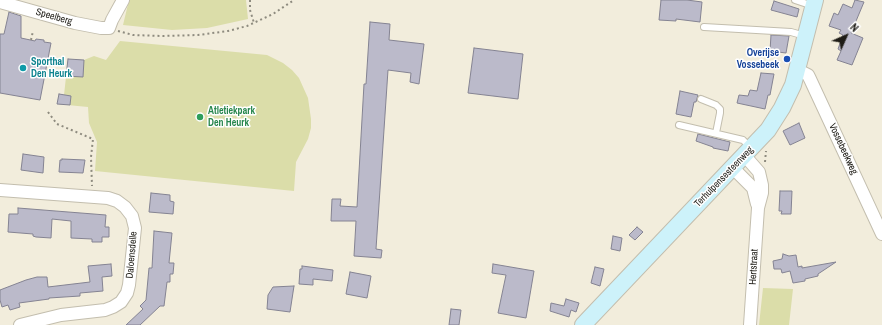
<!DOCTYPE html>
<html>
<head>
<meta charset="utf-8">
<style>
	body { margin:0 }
	#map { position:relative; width:882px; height:325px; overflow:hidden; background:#f2eddc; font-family:"Archivo Narrow",sans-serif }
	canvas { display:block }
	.north { position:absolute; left:826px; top:16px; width:40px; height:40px; -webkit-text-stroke:3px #fff; paint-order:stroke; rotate:45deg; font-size:11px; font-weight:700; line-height:16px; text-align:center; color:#1e1c16 }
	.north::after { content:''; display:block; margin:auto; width:14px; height:18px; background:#1e1c16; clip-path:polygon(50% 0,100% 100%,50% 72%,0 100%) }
</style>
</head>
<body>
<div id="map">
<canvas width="882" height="325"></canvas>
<div class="north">N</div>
</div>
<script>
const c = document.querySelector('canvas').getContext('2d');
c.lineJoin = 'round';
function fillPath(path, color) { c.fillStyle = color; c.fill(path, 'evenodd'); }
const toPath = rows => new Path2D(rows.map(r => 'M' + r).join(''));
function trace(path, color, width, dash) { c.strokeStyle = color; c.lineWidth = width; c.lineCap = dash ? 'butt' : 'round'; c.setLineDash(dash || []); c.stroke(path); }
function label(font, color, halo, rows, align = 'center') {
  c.font = font + ' "Archivo Narrow",sans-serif'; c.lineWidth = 3; c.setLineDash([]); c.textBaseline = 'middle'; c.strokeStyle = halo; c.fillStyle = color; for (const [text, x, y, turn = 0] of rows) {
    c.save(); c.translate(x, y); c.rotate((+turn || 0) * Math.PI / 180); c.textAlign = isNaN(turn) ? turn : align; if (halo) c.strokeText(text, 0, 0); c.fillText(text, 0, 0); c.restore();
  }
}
const green = toPath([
	[129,0,246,0,248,19,207,28,172,30,123,25],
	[120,41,267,55,283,63,292,70,299,78,308,98,311,119,311,128,308,139,296,162,294,191,95,171,97,142,89,123,88,107,57,104,59,94,64,95,68,59,84,60,94,56,106,60],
	[763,288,793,289,789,325,759,325]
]);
const building = toPath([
	[661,0,687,0,702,2,700,22,676,19,676,21,659,20,661,0],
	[855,0,864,2,851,33,863,38,852,65,837,60,841,51,838,49,843,35,839,33,841,30,829,26,834,13,838,15,843,4,852,8,855,0],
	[774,1,799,9,797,17,771,10,774,1],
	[9,12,21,16,21,38,35,41,36,39,44,40,44,42,51,43,40,100,0,93,0,34,4,34,9,12],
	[370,22,390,24,389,40,424,44,419,84,410,82,411,73,388,70,376,249,382,250,381,258,354,256,356,221,331,221,332,199,341,199,340,206,357,207,364,84,366,84,370,22],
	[771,35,789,36,786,53,770,51,771,35],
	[474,48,523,54,518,99,468,93,474,48],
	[68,59,84,60,83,77,66,76,68,59],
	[761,73,774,74,770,95,768,95,765,109,737,103,739,95,748,96,750,90,757,91,761,73],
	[680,91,698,95,696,102,694,102,691,117,676,114,680,91],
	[59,94,71,96,70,105,57,104,59,94],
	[799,123,805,138,790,145,783,131,799,123],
	[698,134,730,142,728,151,713,148,713,147,696,141,698,134],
	[23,154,44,157,43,173,21,170,23,154],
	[62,159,85,160,83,173,59,172,60,160,62,160,62,159],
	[780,191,792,191,791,214,781,214,782,211,779,211,780,191],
	[151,193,170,195,170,201,174,202,173,214,149,212,151,193],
	[18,208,106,215,105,227,109,227,109,237,102,237,102,242,92,242,92,239,71,238,71,221,52,219,51,238,36,237,33,236,33,234,8,232,9,214,18,214,18,208],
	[637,227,643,232,635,240,629,235,637,227],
	[154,231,172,233,169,263,174,263,173,274,170,274,170,282,167,282,164,306,160,306,140,325,126,325,143,309,140,306,146,300,149,268,152,268,154,231],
	[613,236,622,238,620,251,611,249,613,236],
	[783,254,789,256,796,255,798,267,802,266,802,268,836,262,818,274,818,276,805,279,805,281,793,283,790,271,782,273,781,269,774,269,773,261,782,259,783,254],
	[111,264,112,276,102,277,103,291,80,293,80,296,49,298,49,299,19,303,20,307,10,310,8,305,2,307,0,300,0,290,26,280,37,277,47,277,48,287,90,282,88,266,111,264],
	[493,264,534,271,526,318,498,313,506,275,492,273,493,264],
	[302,266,333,270,332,281,313,279,313,285,299,284,300,269,302,269,302,266],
	[595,267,604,269,600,286,591,283,595,267],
	[350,272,371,276,367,298,346,294,350,272],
	[294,286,290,312,267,309,268,295,273,287,294,286],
	[566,299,579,303,576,312,571,310,569,317,550,311,551,303,564,306,566,299],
	[451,309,461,310,459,325,449,325,451,309]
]);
const path = toPath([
	[250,0,250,10,254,23],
	[118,31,133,35,163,36,198,35,228,31,247,26,273,14,294,0],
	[31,40,33,31],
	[48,112,57,124,93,139,91,157,92,186],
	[765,162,766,151]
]);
const lane = toPath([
	[795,0,813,6],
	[704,27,791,32,805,36],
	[701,99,716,105,720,109,720,113,716,133],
	[679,125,743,140,751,148]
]);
const street = toPath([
	[0,2,75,23,101,28,109,28,112,20,123,0],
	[798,70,808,75,810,79,882,234],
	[745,156,759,172,762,185,762,193,758,208,750,325],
	[733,168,753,188,757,204],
	[0,190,108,198,117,201,125,207,132,216,135,228,129,285,127,293,121,302,113,307,105,310,61,315,20,325]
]);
const secondary = toPath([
	[583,325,768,130,782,108,793,85,815,0]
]);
const markers = [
	[787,59,4,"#1a4fb4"],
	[23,68,4,"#0f9aa8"],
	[200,117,4,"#2e9e5b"]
];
const streetNames = [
	["Speelberg",54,17,16],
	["Vossebeekweg",843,149,65],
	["Terhulpensesteenweg",724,177,-46],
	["Daloensdelle",132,255,-85],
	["Hertstraat",754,267,-87]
];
const transitNames = [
	["Overijse",779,53],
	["Vossebeek",779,65]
];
const cultureNames = [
	["Sporthal",31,62],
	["Den Heurk",31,74]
];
const leisureNames = [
	["Atletiekpark",208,111],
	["Den Heurk",208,123]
];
fillPath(green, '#dbdda9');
fillPath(building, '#bbbaca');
trace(building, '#848392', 1);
trace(lane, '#c3beae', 8);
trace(street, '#c3beae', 14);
trace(secondary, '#c3beae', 18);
trace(path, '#8e8b7f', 2, [2, 3]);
trace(lane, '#fff', 6);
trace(street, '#fff', 12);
trace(secondary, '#cdf2fa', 16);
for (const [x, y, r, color] of markers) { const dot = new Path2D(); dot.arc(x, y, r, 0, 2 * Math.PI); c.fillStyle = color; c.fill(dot); trace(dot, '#fff', 1.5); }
label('10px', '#1e1c16', '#fff', streetNames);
label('bold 10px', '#164399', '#fff', transitNames, 'right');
label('bold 10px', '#0d838f', '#fff', cultureNames, 'left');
label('bold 10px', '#27864d', '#fff', leisureNames, 'left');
</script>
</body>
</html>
